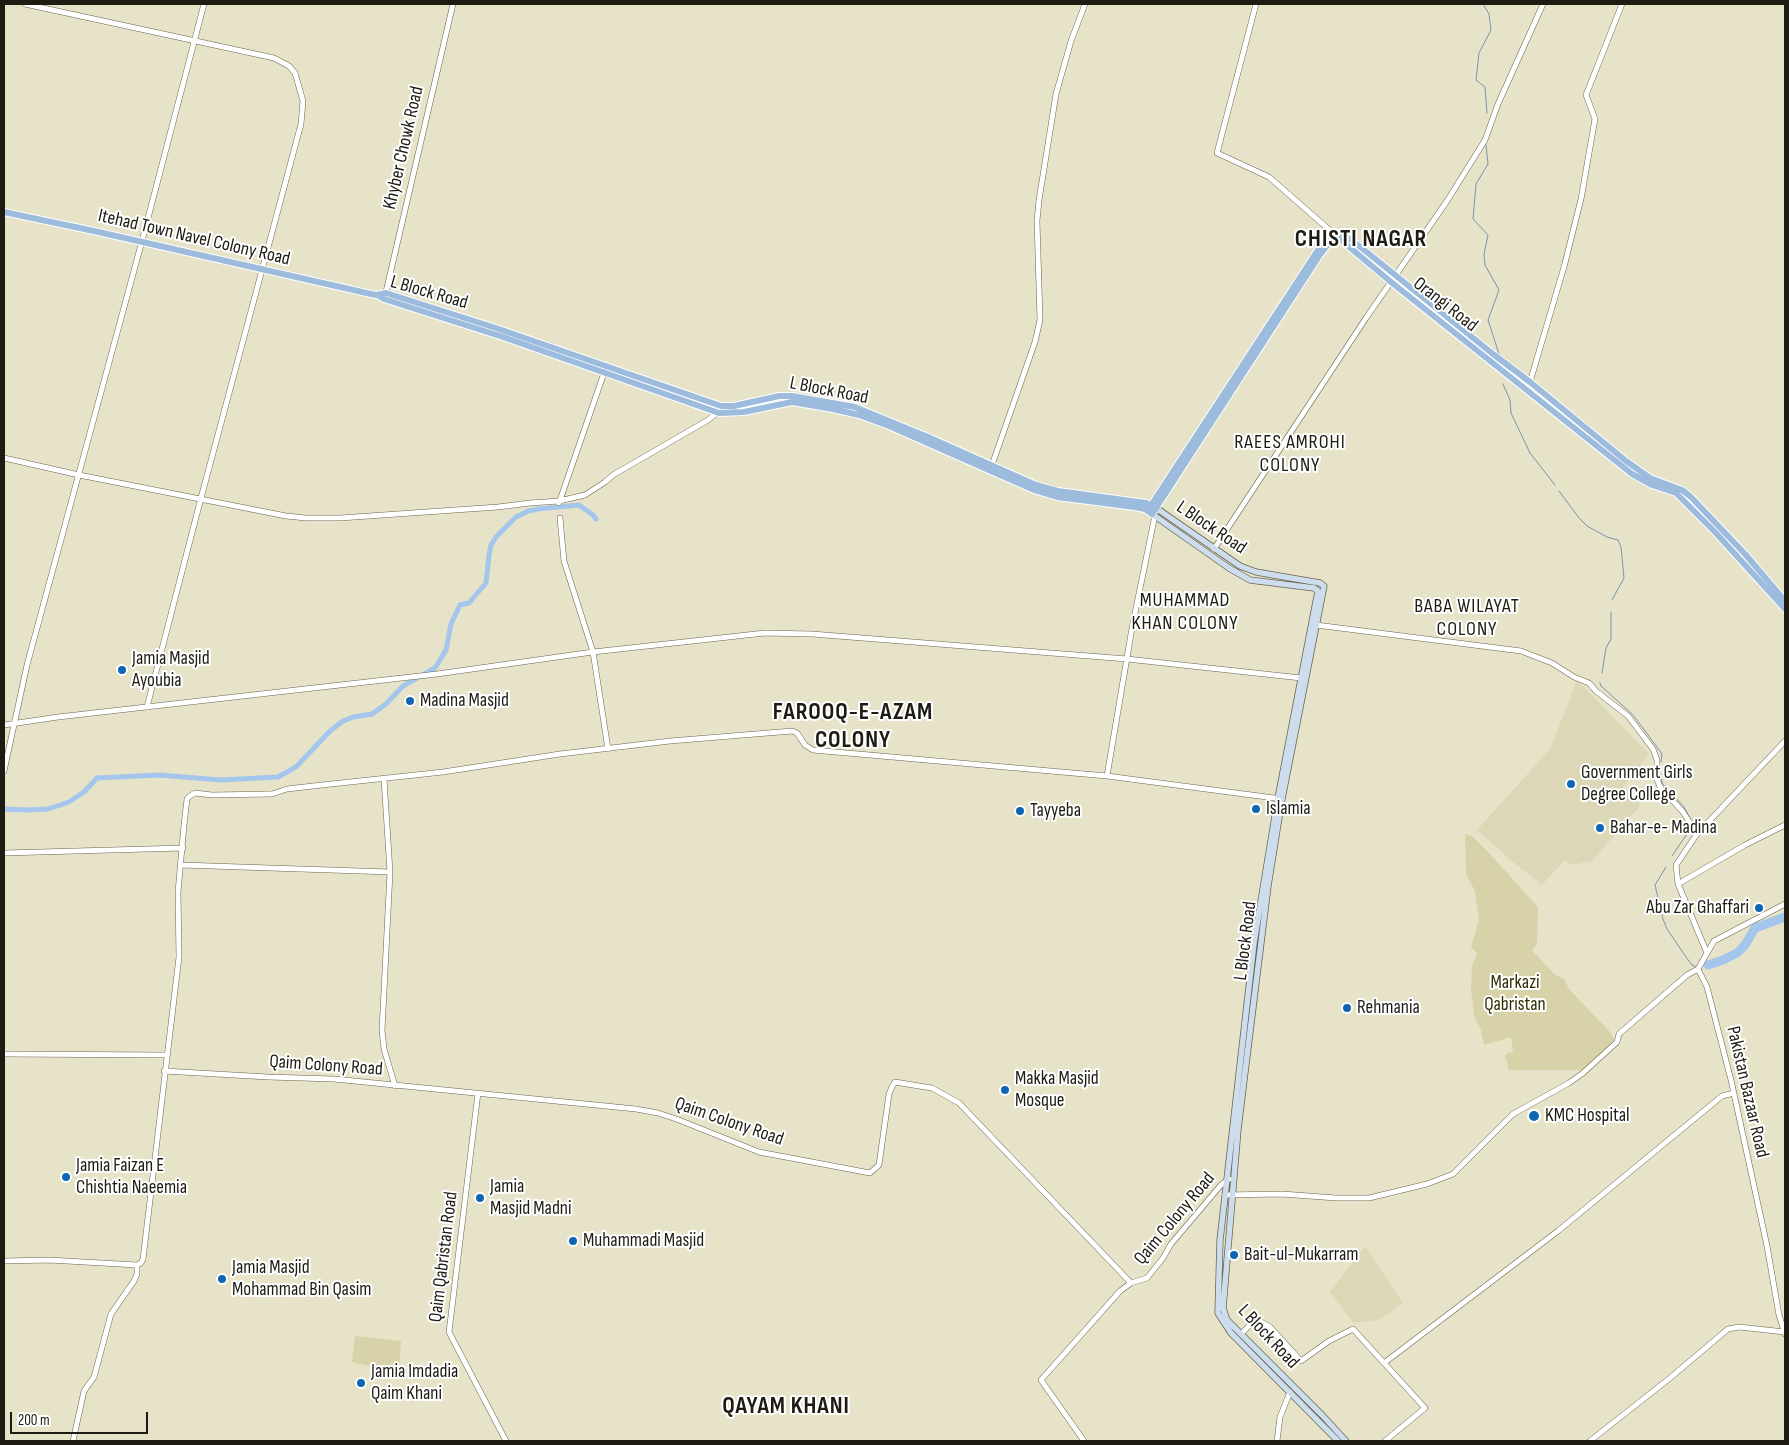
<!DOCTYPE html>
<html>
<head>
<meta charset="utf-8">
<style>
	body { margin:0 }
	#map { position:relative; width:1789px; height:1445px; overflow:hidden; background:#e6e3c8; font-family:"Sofia Sans Condensed",sans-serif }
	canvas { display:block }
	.frame { position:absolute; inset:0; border:5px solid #1d1b12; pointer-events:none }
	.scale { position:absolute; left:10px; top:1412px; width:138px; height:22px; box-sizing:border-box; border:2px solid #1d1b12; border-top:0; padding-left:6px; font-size:15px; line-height:18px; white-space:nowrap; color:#1d1b12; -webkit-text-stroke:4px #fff; paint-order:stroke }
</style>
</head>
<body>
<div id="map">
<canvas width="1789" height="1445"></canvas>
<div class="frame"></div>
<div class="scale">200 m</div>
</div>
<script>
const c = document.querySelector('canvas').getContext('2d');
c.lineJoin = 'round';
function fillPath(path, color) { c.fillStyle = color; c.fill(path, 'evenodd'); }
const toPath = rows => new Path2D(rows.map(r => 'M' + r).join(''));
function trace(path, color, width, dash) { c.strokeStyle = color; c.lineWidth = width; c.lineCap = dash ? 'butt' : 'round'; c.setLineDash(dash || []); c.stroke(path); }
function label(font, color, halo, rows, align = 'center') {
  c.font = font + ' "Sofia Sans Condensed",sans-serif'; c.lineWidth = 4; c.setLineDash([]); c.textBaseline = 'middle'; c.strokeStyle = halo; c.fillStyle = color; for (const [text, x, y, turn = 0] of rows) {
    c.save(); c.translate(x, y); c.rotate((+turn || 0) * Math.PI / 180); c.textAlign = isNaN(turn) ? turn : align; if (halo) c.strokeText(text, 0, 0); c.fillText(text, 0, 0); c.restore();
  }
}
const built = toPath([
	[1577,680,1649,754,1623,787,1641,805,1592,861,1572,865,1564,861,1542,885,1513,862,1477,830,1550,749],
	[1365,1246,1403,1303,1379,1320,1354,1323,1330,1292]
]);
const green = toPath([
	[1465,834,1472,836,1488,852,1538,907,1537,944,1532,950,1555,975,1564,979,1569,989,1611,1033,1614,1039,1608,1047,1582,1070,1509,1070,1505,1056,1506,1054,1513,1052,1511,1037,1484,1045,1481,1030,1474,1015,1471,989,1472,966,1477,953,1471,947,1479,920,1475,891,1466,874],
	[355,1336,401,1341,399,1373,352,1362]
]);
const stream = toPath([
	[1483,4,1489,14,1491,30,1479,53,1476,80,1485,87,1487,113],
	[1486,145,1488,164,1476,184,1473,219,1488,235,1484,254,1485,265,1499,290,1488,320,1499,354],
	[1503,384,1510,400,1511,413,1530,453,1555,485],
	[1559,491,1579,518,1587,526,1607,537,1618,540,1621,547,1624,578,1612,600],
	[1602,673,1606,648,1611,639,1611,612],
	[1600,683,1601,686,1633,715,1643,728,1662,754,1661,762],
	[1661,774,1662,783,1684,807,1691,820],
	[1672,856,1691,828],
	[1666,867,1655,885,1663,919,1667,929,1686,957,1692,965,1696,967]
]);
const canal = toPath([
	[4,809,28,810,48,809,69,802,84,792,97,778,159,775,221,780,278,777,296,767,330,731,343,721,353,717,372,714,386,704,403,686,435,668,446,650,451,624,460,605,469,603,486,583,489,555,491,545,496,537,516,517,528,511,538,509,579,505,593,515,596,519]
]);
const river = toPath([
	[1708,965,1723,960,1737,953,1745,945,1755,928,1785,917]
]);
const tertiary = toPath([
	[25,4,274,58,289,66,295,73,303,101,301,124,201,498,147,707],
	[1256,4,1217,153,1269,177,1333,233],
	[385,296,453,4],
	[1530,382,1564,267,1581,199,1595,119,1586,95,1622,4],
	[4,458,79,475,286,516,306,518,340,518,498,507,530,503,559,501,585,495,605,482,613,475,708,420,719,411],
	[992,465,1035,342,1040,320,1037,221,1039,200,1056,94,1071,41,1085,4],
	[559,503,604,373],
	[560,518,564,561,593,652,608,749],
	[1214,549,1366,318,1447,201,1485,140,1498,104,1543,4],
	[1316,625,1521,651,1552,663,1574,677,1589,683,1596,691,1628,716,1653,749,1657,760,1657,779,1660,787,1683,812,1697,834],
	[4,725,58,717,437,674,593,652,765,633,812,634,1127,659,1301,678],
	[4,771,27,665,142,241,204,4],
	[1107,776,1132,628,1155,515],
	[384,779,390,872,382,1030,384,1049,395,1086],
	[4,853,183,848],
	[181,865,390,872],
	[1678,884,1745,845,1785,825],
	[1707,953,1678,884,1676,865,1697,834,1785,741],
	[1698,969,1707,987,1731,1080,1767,1246,1779,1315,1785,1334],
	[1698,969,1714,941,1785,904],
	[4,1054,166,1055],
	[164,1071,268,1077,334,1079,636,1109,658,1113,679,1120,759,1152,870,1173,879,1165,889,1094,892,1087,895,1082,919,1086,932,1088,959,1103,1131,1283,1147,1278,1163,1258,1171,1244,1221,1185,1229,1179],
	[478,1093,449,1332,506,1441],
	[1225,1195,1282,1194,1336,1198,1369,1198,1427,1184,1453,1174,1513,1114,1569,1083,1583,1073,1617,1042,1619,1034,1687,975,1698,969],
	[4,1261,49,1260,137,1265,141,1263,143,1259,179,957,178,892,184,825,187,799,190,796,195,793,212,795,272,794,287,789,322,785,443,772,560,754,670,741,792,731,797,733,805,745,813,750,1107,776,1282,799],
	[1241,1334,1254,1321,1261,1322,1270,1327,1301,1361,1329,1341,1353,1329,1425,1408,1385,1441],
	[1384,1363,1558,1231,1722,1096,1734,1093],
	[73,1441,84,1391,94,1377,111,1314,134,1281,137,1274,137,1265],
	[1084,1441,1041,1380,1120,1291,1131,1283],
	[1277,1441,1280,1417,1290,1392],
	[1590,1441,1670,1378,1728,1329,1739,1327,1785,1332]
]);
const secondary = toPath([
	[1156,508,1240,566,1256,572,1320,583,1324,586,1282,799,1268,886,1238,1129,1223,1308,1227,1320,1322,1415,1346,1441],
	[1152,514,1229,568,1250,580,1314,588,1318,591,1278,798,1254,943,1220,1240,1218,1313,1231,1333,1338,1441]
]);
const primary = toPath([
	[4,212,94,231,371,294,377,295,386,293,496,328,721,406,734,406,779,396,792,396,855,407,928,437,1036,485,1058,491,1146,503,1156,508],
	[377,295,384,299,503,337,719,413,744,412,792,402,833,409,859,415,889,426,1034,490,1057,497,1135,507,1145,509,1152,514,1319,256,1330,242,1333,240,1341,240,1391,282,1632,474,1652,485,1676,493,1715,532,1785,609],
	[1150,507,1322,244,1330,235,1336,233,1343,235,1353,241,1493,354,1530,382,1626,461,1650,478,1682,490,1690,496,1745,554,1785,601]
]);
const markers = [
	[122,670,5,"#0e66b3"],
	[410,701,5,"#0e66b3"],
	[1571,784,5,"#0e66b3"],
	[1256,809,5,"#0e66b3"],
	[1020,811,5,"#0e66b3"],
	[1600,828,5,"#0e66b3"],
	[1759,908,5,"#0e66b3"],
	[1347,1008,5,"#0e66b3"],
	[1005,1090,5,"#0e66b3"],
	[1534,1116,6,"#0e66b3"],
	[66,1177,5,"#0e66b3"],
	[480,1198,5,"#0e66b3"],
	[573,1241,5,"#0e66b3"],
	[1234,1255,5,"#0e66b3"],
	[222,1279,5,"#0e66b3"],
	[361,1383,5,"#0e66b3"]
];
const streetNames = [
	["Khyber Chowk Road",404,148,-77],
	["Itehad Town Navel Colony Road",194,238,13],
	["L Block Road",429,293,16],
	["Orangi Road",1445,305,38],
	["L Block Road",829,391,11],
	["L Block Road",1211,528,34],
	["L Block Road",1246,941,-83],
	["Qaim Colony Road",326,1066,4],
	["Pakistan Bazaar Road",1747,1092,77],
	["Qaim Colony Road",729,1122,19],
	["Qaim Colony Road",1175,1219,-50],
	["Qaim Qabristan Road",444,1257,-83],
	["L Block Road",1268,1337,47]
];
const poiNames = [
	["Jamia Masjid",132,659],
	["Ayoubia",132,681],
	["Madina Masjid",420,701],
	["Government Girls",1581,773],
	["Degree College",1581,795],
	["Islamia",1266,809],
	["Tayyeba",1030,811],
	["Bahar-e- Madina",1610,828],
	["Abu Zar Ghaffari",1749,908,"right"],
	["Rehmania",1357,1008],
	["Makka Masjid",1015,1079],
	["Mosque",1015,1101],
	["KMC Hospital",1545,1116],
	["Jamia Faizan E",76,1166],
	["Chishtia Naeemia",76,1188],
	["Jamia",490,1187],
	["Masjid Madni",490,1209],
	["Muhammadi Masjid",583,1241],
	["Bait-ul-Mukarram",1244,1255],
	["Jamia Masjid",232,1268],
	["Mohammad Bin Qasim",232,1290],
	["Jamia Imdadia",371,1372],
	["Qaim Khani",371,1394]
];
const parkNames = [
	["Markazi",1515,983],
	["Qabristan",1515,1005]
];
const neighbourhoodNames = [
	["RAEES AMROHI",1290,443],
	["COLONY",1290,466],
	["MUHAMMAD",1185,601],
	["KHAN COLONY",1185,624],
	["BABA WILAYAT",1467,607],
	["COLONY",1467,630]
];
const districtNames = [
	["CHISTI NAGAR",1361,240],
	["FAROOQ-E-AZAM",853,713],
	["COLONY",853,741],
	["QAYAM KHANI",786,1407]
];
fillPath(built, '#dcd8b7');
fillPath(green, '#d8d2a8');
trace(stream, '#7c93ab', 1);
trace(canal, '#a4c6ec', 5);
trace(river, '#a4c6ec', 9);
trace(tertiary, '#68654e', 6);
trace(secondary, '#68654e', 7);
trace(primary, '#fff', 8);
trace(tertiary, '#fff', 5);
trace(secondary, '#ceddee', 5.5);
trace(primary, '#9dbcdd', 6);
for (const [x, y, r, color] of markers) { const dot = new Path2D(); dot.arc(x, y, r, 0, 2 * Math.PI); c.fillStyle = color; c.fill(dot); trace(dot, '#fff', 2); }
label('19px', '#1d1b12', '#fff', streetNames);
label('19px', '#1d1b12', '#fff', poiNames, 'left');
label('19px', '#342e05', '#fff', parkNames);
c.letterSpacing = '1px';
label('20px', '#1d1b12', '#fff', neighbourhoodNames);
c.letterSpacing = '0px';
c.letterSpacing = '1px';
label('bold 24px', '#1d1b12', '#fff', districtNames);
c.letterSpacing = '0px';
</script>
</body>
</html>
